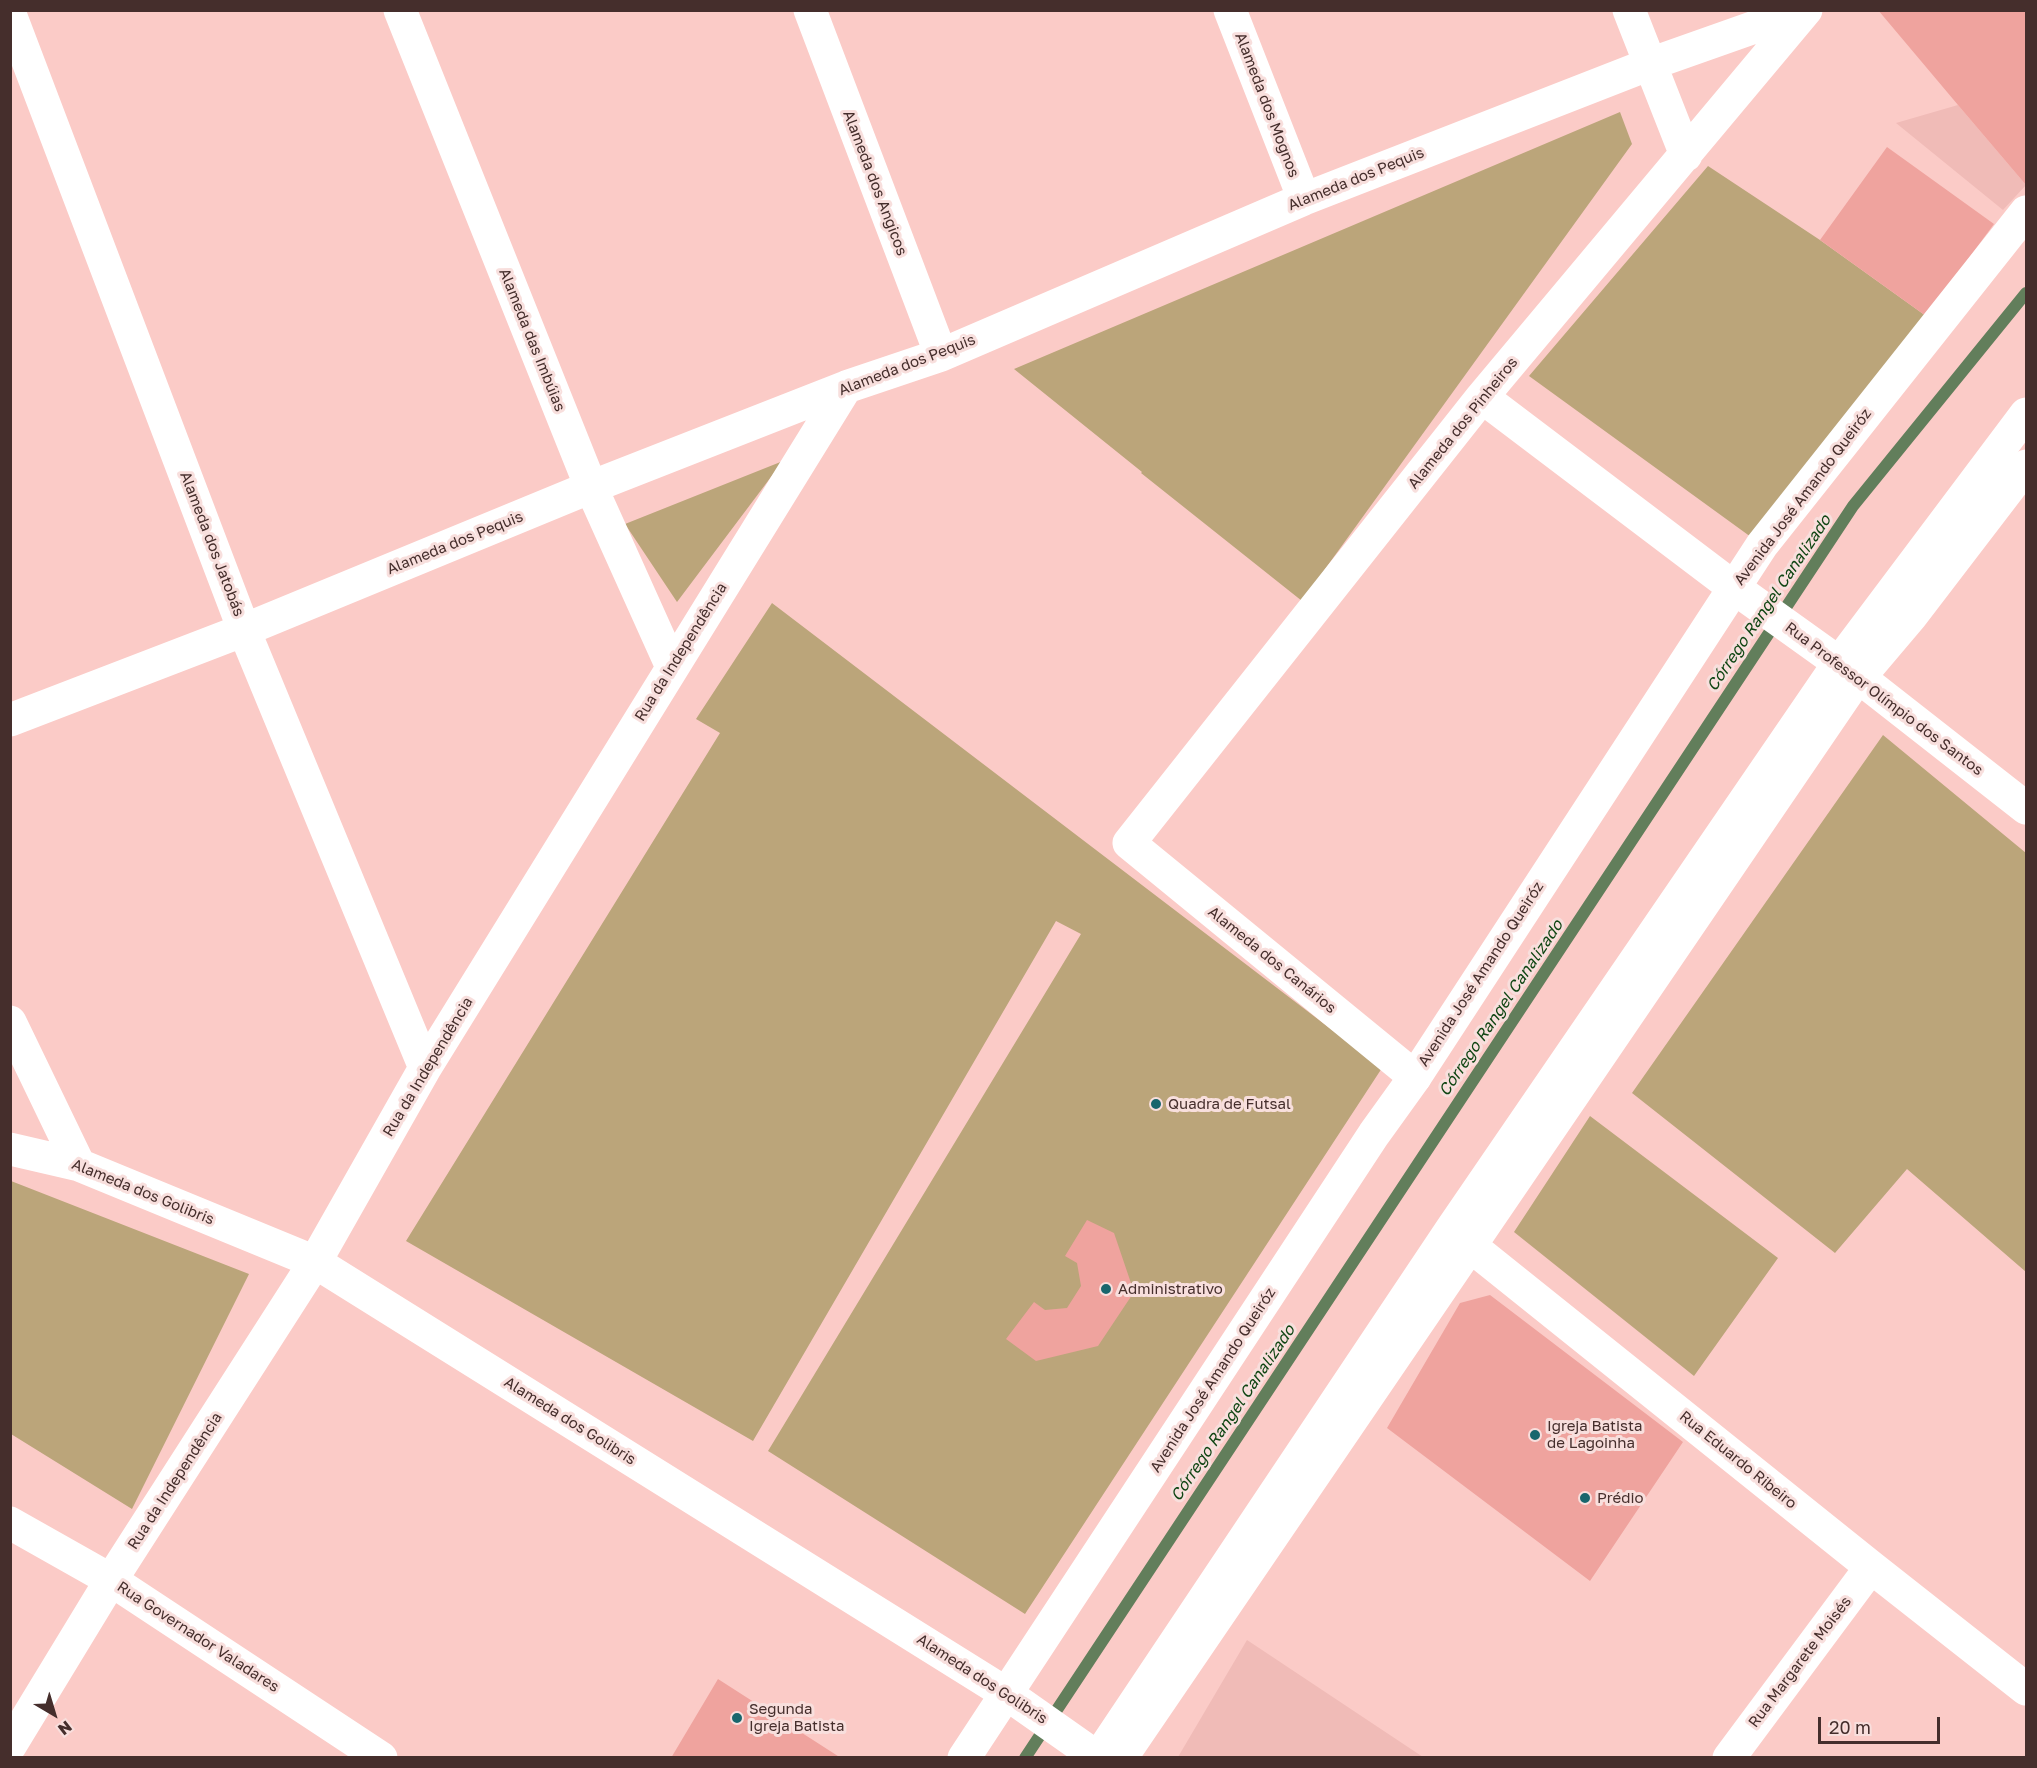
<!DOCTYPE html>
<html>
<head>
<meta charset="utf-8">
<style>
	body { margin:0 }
	#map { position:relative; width:2037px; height:1768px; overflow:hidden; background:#fbcbc7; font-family:"Golos Text",sans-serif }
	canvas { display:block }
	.frame { position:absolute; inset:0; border:12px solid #452e2c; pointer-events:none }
	.north { position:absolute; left:24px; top:1684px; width:60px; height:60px; -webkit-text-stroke:4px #f8dfdd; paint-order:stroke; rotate:142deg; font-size:16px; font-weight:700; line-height:24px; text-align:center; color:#452e2c }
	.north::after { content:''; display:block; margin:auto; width:21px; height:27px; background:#452e2c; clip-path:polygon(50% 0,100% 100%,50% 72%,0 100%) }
	.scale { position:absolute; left:1818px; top:1717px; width:122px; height:27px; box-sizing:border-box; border:3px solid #452e2c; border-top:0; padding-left:8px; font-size:18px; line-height:21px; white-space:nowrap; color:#452e2c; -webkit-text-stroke:4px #f8dfdd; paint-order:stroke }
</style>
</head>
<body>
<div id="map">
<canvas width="2037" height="1768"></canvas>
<div class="frame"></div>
<div class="north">N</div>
<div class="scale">20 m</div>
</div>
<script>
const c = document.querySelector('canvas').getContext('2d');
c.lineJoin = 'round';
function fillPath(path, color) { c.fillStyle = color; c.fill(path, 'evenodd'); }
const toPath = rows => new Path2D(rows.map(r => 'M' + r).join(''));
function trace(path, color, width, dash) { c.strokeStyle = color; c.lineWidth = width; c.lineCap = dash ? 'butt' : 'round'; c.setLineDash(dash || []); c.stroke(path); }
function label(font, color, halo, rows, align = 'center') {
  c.font = font + ' "Golos Text",sans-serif'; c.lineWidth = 6; c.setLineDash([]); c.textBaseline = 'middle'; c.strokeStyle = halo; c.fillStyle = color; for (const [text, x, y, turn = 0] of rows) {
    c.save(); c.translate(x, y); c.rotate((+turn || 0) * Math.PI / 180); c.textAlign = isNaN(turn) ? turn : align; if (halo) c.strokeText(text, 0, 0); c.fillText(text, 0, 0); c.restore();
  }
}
const built = toPath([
	[1958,105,2026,185,2003,210,1896,123],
	[1247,1640,1423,1757,1178,1757]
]);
const green = toPath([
	[1620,112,1632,144,1302,601,1141,473,1142,472,1014,369],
	[1708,166,1820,240,1926,316,1762,545,1529,376],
	[783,461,677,602,625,524],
	[772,603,1382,1068,1025,1614,768,1451,1081,934,1056,921,753,1441,406,1241,720,733,696,719],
	[1883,735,2026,853,2026,1272,1907,1169,1835,1253,1632,1093],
	[1590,1116,1778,1258,1694,1376,1514,1232],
	[11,1181,249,1274,132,1509,11,1434]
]);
const stream = toPath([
	[1025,1758,1853,506,2026,293]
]);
const building = toPath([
	[1878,10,2026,10,2026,185,1958,105],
	[1887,147,1994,224,1926,316,1820,240],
	[1087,1220,1114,1233,1134,1292,1098,1346,1036,1361,1006,1339,1034,1302,1045,1310,1067,1308,1081,1286,1077,1263,1065,1256],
	[1490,1295,1683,1442,1590,1581,1387,1428,1460,1303],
	[718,1679,841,1758,671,1758]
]);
const street = toPath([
	[400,10,591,487,672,667],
	[810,10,941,355],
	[1230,10,1304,199],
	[1629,10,1686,155],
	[10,14,244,630,425,1068],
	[1482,397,1733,587,1860,678,2026,808],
	[10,720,244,630,591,487,846,387,941,355,1304,199,1650,64,1803,10],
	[10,1022,79,1165],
	[1415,1077,1129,843,1482,397,1806,10],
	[10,1149,79,1165,315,1262,1007,1694,1098,1758],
	[1453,1232,1871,1567,2026,1689],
	[10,1523,111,1580,381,1758],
	[10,1746,111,1580,315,1262,425,1068,846,387],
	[1121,1758,1851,687,1912,615,2026,466],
	[1729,1758,1871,1567]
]);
const secondary = toPath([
	[964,1758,1374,1134,1415,1077,1762,545,2026,212],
	[1098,1758,1451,1230,1839,663,2026,414]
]);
const markers = [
	[1156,1104,6,"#19666d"],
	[1106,1289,6,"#19666d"],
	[1535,1435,6,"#19666d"],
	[1585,1498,6,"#19666d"],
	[737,1718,6,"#19666d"]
];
const streetNames = [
	["Alameda dos Mognos",1267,105,69],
	["Alameda dos Pequis",1356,179,-22],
	["Alameda dos Angicos",875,183,69],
	["Alameda das Imbúias",532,340,68],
	["Alameda dos Pequis",907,365,-21],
	["Alameda dos Pinheiros",1463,423,-51],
	["Avenida José Amando Queiróz",1803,497,-53],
	["Alameda dos Pequis",455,543,-22],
	["Alameda dos Jatobás",212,544,69],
	["Rua da Independência",681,652,-58],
	["Rua Professor Olímpio dos Santos",1884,699,37],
	["Alameda dos Canários",1272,960,39],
	["Avenida José Amando Queiróz",1481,974,-57],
	["Rua da Independência",428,1067,-59],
	["Alameda dos Golibris",143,1192,22],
	["Avenida José Amando Queiróz",1213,1380,-57],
	["Alameda dos Golibris",570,1421,32],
	["Rua Eduardo Ribeiro",1738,1460,39],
	["Rua da Independência",175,1481,-57],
	["Rua Governador Valadares",198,1637,33],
	["Rua Margarete Moisés",1800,1662,-53],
	["Alameda dos Golibris",982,1679,33]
];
const poiNames = [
	["Quadra de Futsal",1168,1104],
	["Administrativo",1118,1289],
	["Igreja Batista",1547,1426],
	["de Lagoinha",1547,1443],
	["Prédio",1597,1498],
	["Segunda",749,1709],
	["Igreja Batista",749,1726]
];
const waterNames = [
	["Córrego Rangel Canalizado",1769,603,-56],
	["Córrego Rangel Canalizado",1501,1008,-56],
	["Córrego Rangel Canalizado",1233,1413,-56]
];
fillPath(built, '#f0bbb7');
fillPath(green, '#bba57a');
trace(stream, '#627e5b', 12);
fillPath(building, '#efa39e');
trace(street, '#fff', 33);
trace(secondary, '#fff', 33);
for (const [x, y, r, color] of markers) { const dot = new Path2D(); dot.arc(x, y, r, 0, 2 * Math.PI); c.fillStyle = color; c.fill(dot); trace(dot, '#f8dfdd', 2); }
label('15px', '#452e2c', '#f8dfdd', streetNames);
label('15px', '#452e2c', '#f8dfdd', poiNames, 'left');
label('italic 16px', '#0f4513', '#f8dfdd', waterNames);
</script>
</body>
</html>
